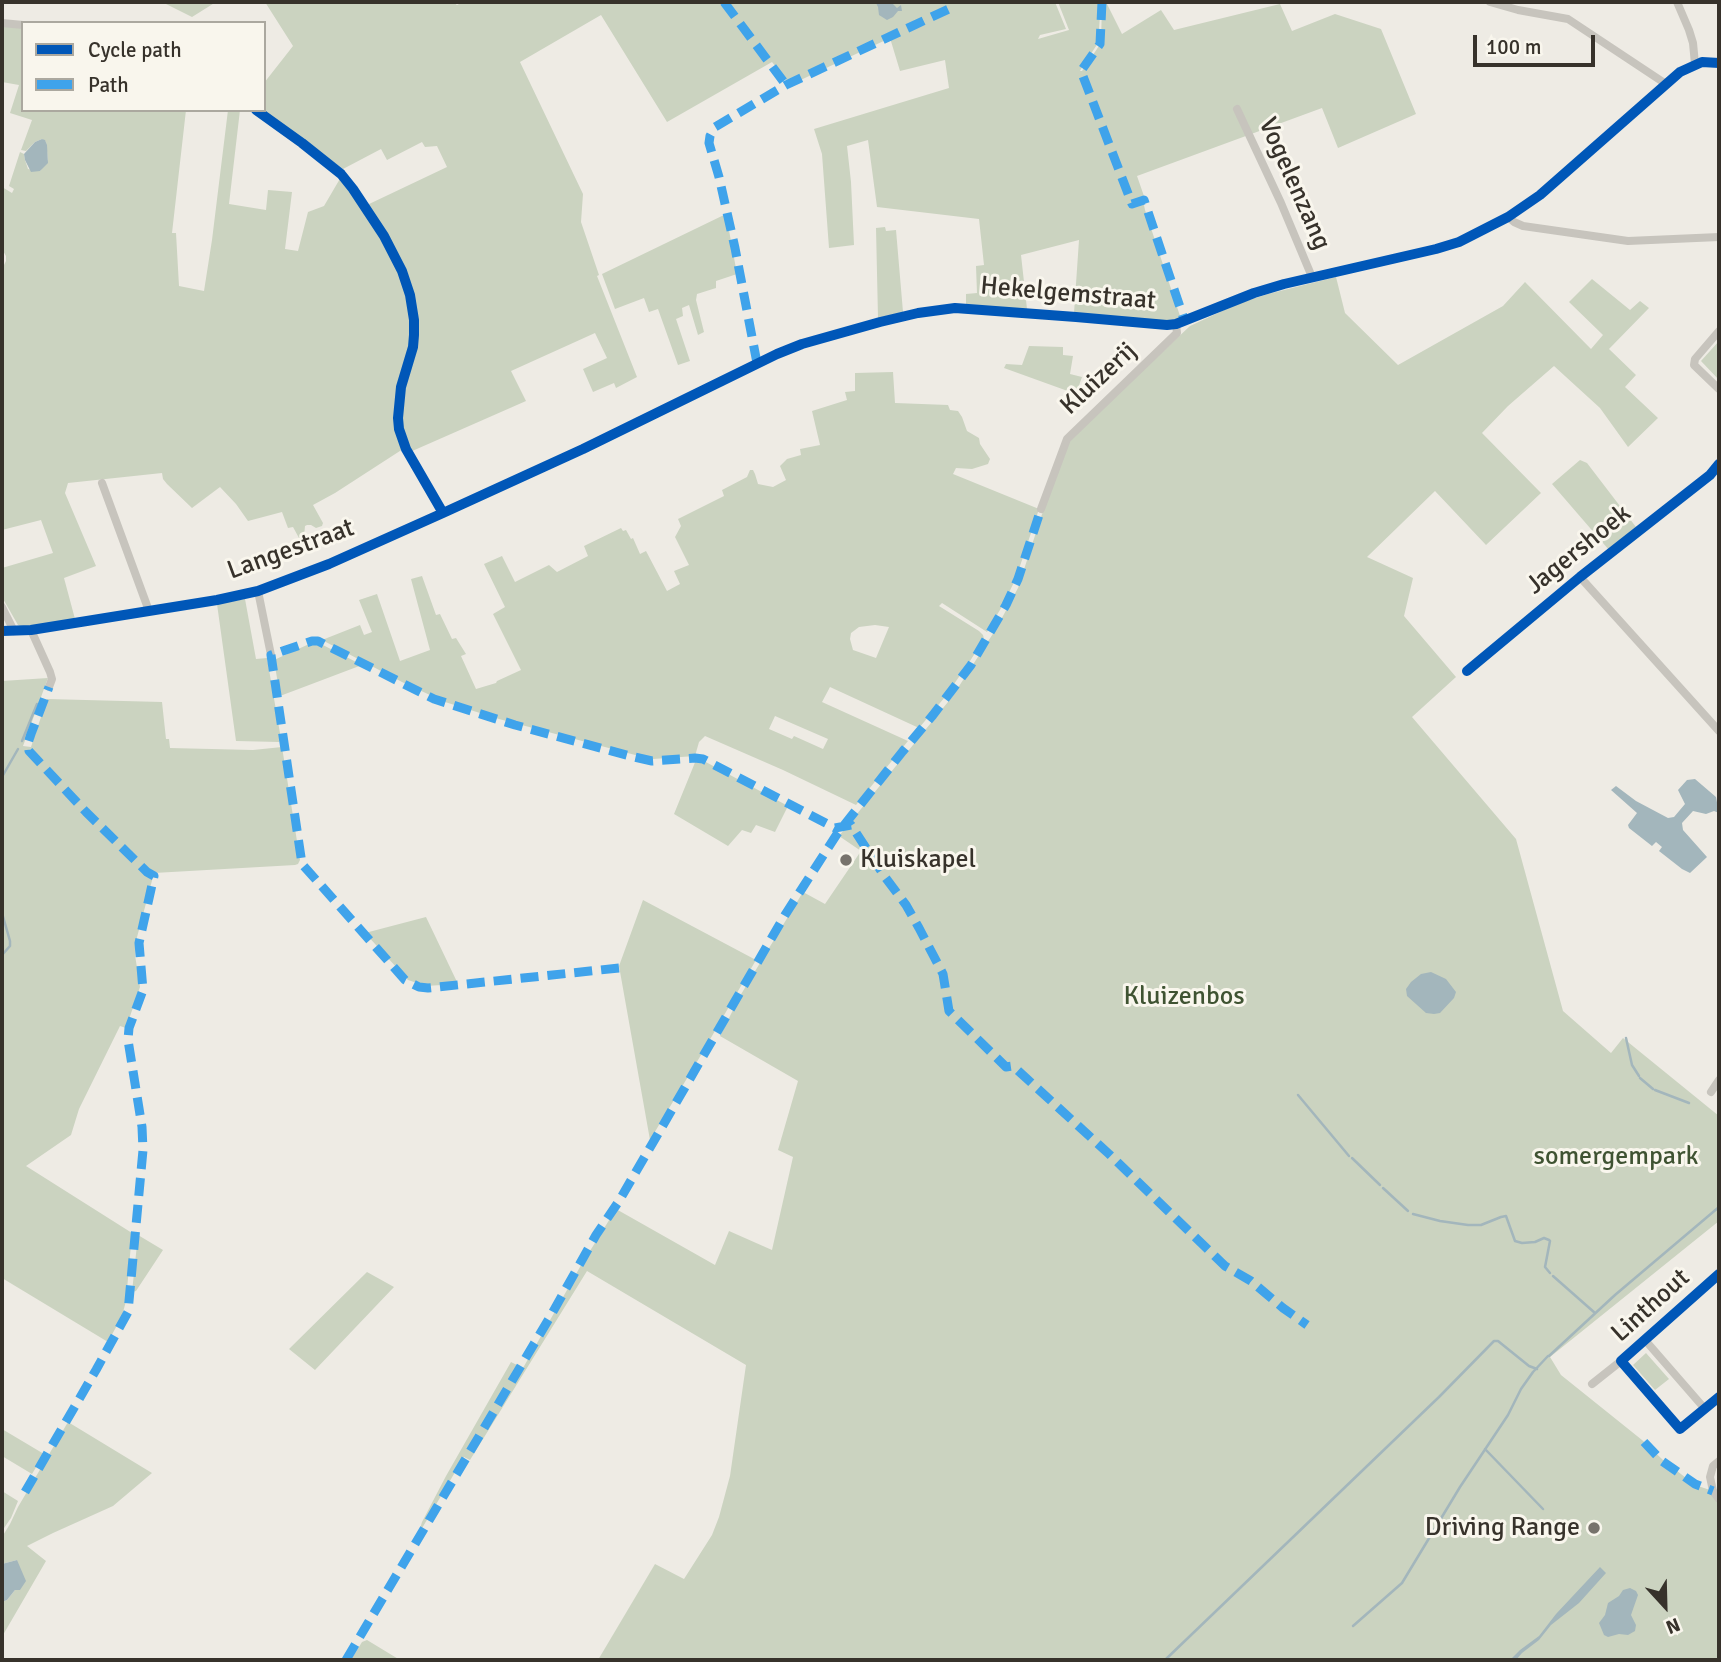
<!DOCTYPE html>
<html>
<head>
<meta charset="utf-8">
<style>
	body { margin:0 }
	#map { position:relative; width:1721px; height:1662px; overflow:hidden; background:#eeebe4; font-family:Signika,sans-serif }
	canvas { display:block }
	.frame { position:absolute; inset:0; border:4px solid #37322b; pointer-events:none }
	.legend { position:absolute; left:21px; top:21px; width:245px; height:91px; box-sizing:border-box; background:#f9f6ed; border:2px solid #aba89f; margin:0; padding:9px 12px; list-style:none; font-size:21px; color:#37322b }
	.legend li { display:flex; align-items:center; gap:14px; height:35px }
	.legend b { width:35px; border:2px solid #aba89f }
	.north { position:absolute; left:1630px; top:1571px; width:70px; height:70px; -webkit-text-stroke:5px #f9f6ed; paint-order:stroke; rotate:158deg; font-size:19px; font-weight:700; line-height:28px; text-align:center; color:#37322b }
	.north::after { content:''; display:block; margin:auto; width:24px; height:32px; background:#37322b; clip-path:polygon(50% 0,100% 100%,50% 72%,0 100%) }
	.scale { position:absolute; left:1473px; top:35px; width:122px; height:32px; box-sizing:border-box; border:4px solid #37322b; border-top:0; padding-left:9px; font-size:21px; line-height:24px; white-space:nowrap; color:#37322b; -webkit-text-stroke:5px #f9f6ed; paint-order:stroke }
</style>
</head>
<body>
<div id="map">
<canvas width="1721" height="1662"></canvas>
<div class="frame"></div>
<ul class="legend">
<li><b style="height:9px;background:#0057b8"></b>Cycle path</li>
<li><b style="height:9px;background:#3fa3eb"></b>Path</li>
</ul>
<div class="north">N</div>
<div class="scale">100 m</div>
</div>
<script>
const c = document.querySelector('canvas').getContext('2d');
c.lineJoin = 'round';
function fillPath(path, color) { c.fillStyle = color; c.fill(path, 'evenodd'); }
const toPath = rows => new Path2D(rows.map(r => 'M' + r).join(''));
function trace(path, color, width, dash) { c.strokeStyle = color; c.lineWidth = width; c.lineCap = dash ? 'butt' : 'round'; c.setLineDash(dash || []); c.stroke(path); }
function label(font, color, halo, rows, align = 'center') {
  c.font = font + ' Signika,sans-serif'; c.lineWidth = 6; c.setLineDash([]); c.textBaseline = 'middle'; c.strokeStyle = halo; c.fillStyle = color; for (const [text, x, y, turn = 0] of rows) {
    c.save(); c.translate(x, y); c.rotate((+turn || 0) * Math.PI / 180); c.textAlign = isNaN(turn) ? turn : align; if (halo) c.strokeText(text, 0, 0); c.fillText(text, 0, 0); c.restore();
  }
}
const green = toPath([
	[162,2,216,2,192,17],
	[265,2,453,2,457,5,463,2,1055,2,1066,29,1040,35,1038,39,1069,30,1058,2,1101,2,1098,43,1081,69,1080,71,1082,71,1101,43,1102,2,1106,2,1122,34,1161,10,1174,30,1280,4,1292,31,1335,14,1381,29,1416,114,1338,148,1322,108,1137,176,1145,199,1143,200,1145,210,1181,319,1156,321,1074,313,1079,240,1021,255,1027,309,966,305,966,294,977,293,976,266,984,265,979,219,877,207,868,140,847,146,851,182,854,245,829,248,822,154,814,129,949,88,945,60,900,71,890,38,790,85,772,62,667,122,601,15,520,62,583,194,581,222,599,275,597,276,637,377,616,388,614,383,593,392,583,369,607,358,595,333,511,371,526,401,410,452,404,436,402,421,404,387,415,347,410,289,367,205,447,167,437,146,425,147,422,142,387,160,381,149,343,169,262,110,264,110,264,83,293,46],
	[2,25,23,27,23,110,186,110,172,233,176,233,179,286,204,291,212,240,228,110,240,110,229,204,266,210,268,190,292,192,285,249,298,251,308,212,324,206,341,177,395,260,409,299,412,338,398,387,403,449,335,493,313,505,323,523,322,526,316,528,311,525,307,525,305,526,304,537,299,538,293,527,288,528,282,512,248,521,236,504,220,487,192,508,167,484,163,479,162,473,68,483,65,493,96,566,64,578,75,619,22,627,18,625,2,597,2,568,53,553,41,520,2,530,2,269,6,261,6,256,2,249,2,187,12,193,14,189,9,186,20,152,24,154,25,160,28,169,40,171,48,160,46,142,42,139,35,142,26,151,21,150,32,120,10,113,19,85,2,82],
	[726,214,737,274,716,281,716,288,697,294,696,300,704,332,698,335,689,305,682,308,683,316,676,319,690,361,678,365,658,309,649,312,644,298,615,309,602,274],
	[885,227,886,231,896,230,903,312,878,318,876,228],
	[1336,277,1345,313,1398,365,1503,306,1525,282,1591,349,1603,335,1569,302,1592,279,1630,310,1640,301,1649,308,1609,349,1636,375,1625,387,1658,418,1628,447,1600,408,1554,366,1508,406,1482,433,1541,493,1486,545,1435,491,1367,557,1413,578,1404,616,1456,677,1412,717,1516,839,1563,1011,1611,1053,1623,1038,1719,1116,1719,1221,1550,1357,1561,1375,1642,1440,1663,1460,1695,1485,1713,1491,1719,1499,1719,1660,598,1660,655,1564,684,1579,712,1535,719,1517,730,1476,746,1365,587,1271,470,1460,464,1457,418,1535,422,1522,446,1476,511,1362,523,1368,580,1267,616,1209,715,1265,729,1231,772,1250,793,1157,778,1150,798,1081,720,1036,740,996,803,892,825,904,861,851,839,836,952,697,996,629,1018,588,1041,517,1068,443,1072,437,1190,326,1237,304,1268,294],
	[1719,341,1719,380,1701,361],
	[1029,346,1063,347,1063,355,1073,356,1070,374,1082,377,1076,394,1004,368,1006,364,1022,365],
	[893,372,895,403,948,405,950,410,958,411,962,417,967,431,979,438,980,444,990,459,988,464,972,469,956,468,953,474,1039,509,1016,578,1004,603,987,632,942,603,939,606,979,631,983,635,984,639,970,661,945,697,919,728,830,687,822,702,908,741,856,805,783,770,705,736,699,742,695,756,653,759,639,756,499,719,445,702,402,682,322,640,360,625,364,635,372,632,359,600,377,594,400,661,430,650,411,579,422,576,436,615,440,614,452,639,456,638,466,654,461,656,476,689,496,683,497,681,521,670,493,614,505,607,484,564,502,556,515,582,549,565,557,572,588,556,584,546,621,528,623,531,626,530,631,539,633,538,640,554,646,551,667,591,680,584,674,571,689,565,675,537,681,526,678,519,724,496,722,490,747,477,750,470,753,470,755,474,758,484,773,487,786,480,780,466,787,459,801,455,800,449,820,445,812,411,847,400,845,392,855,391,855,373],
	[875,625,889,627,876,658,853,650,850,639,851,633,859,627],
	[775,716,828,739,823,749,794,736,792,739,769,729],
	[1580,460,1587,463,1636,527,1609,550,1552,484],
	[245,599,256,659,267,658,281,739,279,742,236,741,217,604],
	[321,644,362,665,280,696,274,660,307,645],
	[48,678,23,746,31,747,47,699,162,702,166,739,169,739,170,748,253,750,282,747,300,860,298,864,295,865,154,873,136,941,135,955,140,987,126,1028,120,1026,79,1109,71,1135,26,1166,132,1233,126,1301,122,1316,108,1342,2,1278,2,681],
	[696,760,702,760,788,806,775,832,756,825,751,833,742,830,728,846,674,814],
	[643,900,756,960,701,1055,650,1140,619,966],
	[426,917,458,984,426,986,408,980,365,933],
	[138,1235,163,1250,136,1291,132,1292],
	[367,1272,394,1287,315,1370,289,1349],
	[1646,1353,1669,1379,1655,1390,1633,1365],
	[68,1422,152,1473,113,1506,53,1533,27,1546,46,1561,3,1635,2,1602,7,1600,15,1590,17,1560,2,1564,2,1537,10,1524,18,1507],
	[2,1429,44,1454,32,1474,2,1456],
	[2,1491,18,1501,11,1518,2,1531],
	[367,1640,400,1660,351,1660,362,1642]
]);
const water = toPath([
	[871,2,891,2,897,8,901,5,902,11,898,11,893,17,887,20,879,15,878,7,876,3],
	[42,139,45,140,47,145,48,163,40,171,31,172,25,160,24,154,35,142],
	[1695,779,1716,797,1719,813,1714,811,1706,814,1693,811,1682,823,1683,830,1707,857,1690,873,1682,869,1659,851,1662,847,1656,842,1652,846,1629,828,1628,825,1637,813,1611,790,1616,786,1636,801,1668,818,1674,817,1685,804,1678,790,1687,780],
	[1431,972,1446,979,1456,992,1454,998,1440,1013,1434,1014,1426,1013,1407,996,1406,989,1411,982,1421,974],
	[17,1560,26,1581,20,1590,15,1590,7,1600,2,1602,2,1564],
	[1600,1567,1606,1573,1579,1603,1551,1625,1539,1640,1522,1653,1516,1660,1510,1660,1520,1650,1539,1636,1556,1614],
	[1630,1588,1636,1591,1638,1595,1631,1615,1636,1625,1635,1631,1628,1635,1619,1634,1608,1637,1604,1635,1599,1623,1605,1615,1608,1603,1619,1596,1623,1590]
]);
const stream = toPath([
	[22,741,37,704],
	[2,777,18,749],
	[2,913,10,941,10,946,2,955],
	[1626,1038,1632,1065,1639,1076],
	[1640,1078,1653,1089],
	[1655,1090,1689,1103],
	[1298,1095,1349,1156],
	[1352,1158,1380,1185],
	[1383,1188,1408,1211],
	[1413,1214,1440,1221,1468,1225,1481,1225,1501,1217,1506,1216,1515,1241,1522,1243,1535,1242,1544,1238,1549,1240,1550,1241,1545,1267,1550,1273],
	[1553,1276,1595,1313],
	[1549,1356,1615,1295,1719,1207],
	[1485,1449,1543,1509],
	[1353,1626,1402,1583,1460,1487,1508,1415,1521,1389,1533,1372,1548,1356],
	[1165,1660,1439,1397,1494,1341,1498,1341,1529,1366,1537,1369]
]);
const minor = toPath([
	[1490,2,1518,10,1568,19,1666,84],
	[1677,2,1689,30,1693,43,1695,64],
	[2,23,23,25],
	[1237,109,1281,203,1312,277],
	[256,110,302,143,341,174,353,189,384,236,402,271,410,295,414,320,414,335,413,347,401,387,398,418,399,429,406,449,443,513],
	[1508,217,1514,222,1523,226,1628,241,1719,237],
	[1719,331,1695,359,1694,365,1719,389],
	[102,483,149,611],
	[1041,509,1067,439,1177,333,1176,324],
	[1580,577,1719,731],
	[258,591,271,655],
	[2,607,14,631],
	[31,630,50,672,52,679,49,687],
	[2,631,31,630,217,600,258,591,329,564,443,513,583,449,777,354,802,344,880,322,918,313,955,308,1076,317,1167,325,1176,324,1254,293,1284,284,1436,249,1459,242,1508,217,1540,195,1680,72,1702,62,1719,63],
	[1467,671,1580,577,1710,475,1719,464],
	[1711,1092,1719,1080],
	[1719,1274,1621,1361,1680,1429,1719,1397],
	[1645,1340,1705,1409],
	[1592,1384,1621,1361],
	[1719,1461,1713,1466,1710,1477,1713,1491,1719,1499]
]);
const quiet = toPath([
	[724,2,786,85],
	[1102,2,1100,44,1081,71,1132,204,1144,200,1185,322],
	[757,363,735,248,719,177,709,143,710,136,715,127,786,85,953,7,953,2],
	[619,968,428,988,419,987,405,980,302,864,271,655,312,641,318,641,434,699,515,725,630,756,652,761,695,758,703,759,835,828,851,825,885,877,906,905,919,928,943,974,949,1011,1006,1067,1013,1066,1109,1154,1225,1266,1251,1281,1283,1308,1307,1325],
	[1644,1442,1662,1461,1695,1484,1713,1491],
	[25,1492,96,1370,128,1312,143,1150,142,1127,128,1040,129,1028,143,990,139,943,154,876,147,872,86,812,29,751,28,743,31,734,49,687],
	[346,1660,550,1317,596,1235,619,1201,785,915,837,834,903,751,933,715,971,665,1006,605,1018,579,1041,509]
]);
const cycleway = toPath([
	[256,110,302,143,341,174,353,189,384,236,402,271,410,295,414,320,414,335,413,347,401,387,398,418,399,429,406,449,443,513],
	[2,631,31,630,217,600,258,591,329,564,443,513,583,449,777,354,802,344,880,322,918,313,955,308,1076,317,1167,325,1176,324,1254,293,1284,284,1436,249,1459,242,1508,217,1540,195,1680,72,1702,62,1719,63],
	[1467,671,1580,577,1710,475,1719,464],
	[1719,1274,1621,1361,1680,1429,1719,1397]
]);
const markers = [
	[846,860,7,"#77736c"],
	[1594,1528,7,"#77736c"]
];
const streetNames = [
	["Vogelenzang",1294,184,66],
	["Hekelgemstraat",1068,294,5],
	["Kluizerij",1099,379,-43],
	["Langestraat",291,550,-20],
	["Jagershoek",1579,550,-39],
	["Linthout",1651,1306,-42]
];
const poiNames = [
	["Kluiskapel",860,860],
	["Driving Range",1580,1528,"right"]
];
const parkNames = [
	["Kluizenbos",1184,997],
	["somergempark",1616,1157]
];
fillPath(green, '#cbd3c0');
fillPath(water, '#a3b6bc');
trace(stream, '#a3b6bc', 2.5);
trace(minor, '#c7c4bd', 8);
trace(quiet, '#3fa3eb', 9, [18, 9]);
trace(cycleway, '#0057b8', 10);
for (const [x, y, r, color] of markers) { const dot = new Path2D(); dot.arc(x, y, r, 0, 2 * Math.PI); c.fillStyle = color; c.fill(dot); trace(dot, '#f9f6ed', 2.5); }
label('26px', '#37322b', '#f9f6ed', streetNames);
label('26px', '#37322b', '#f9f6ed', poiNames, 'left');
label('26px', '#3f5332', '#f9f6ed', parkNames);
</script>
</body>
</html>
